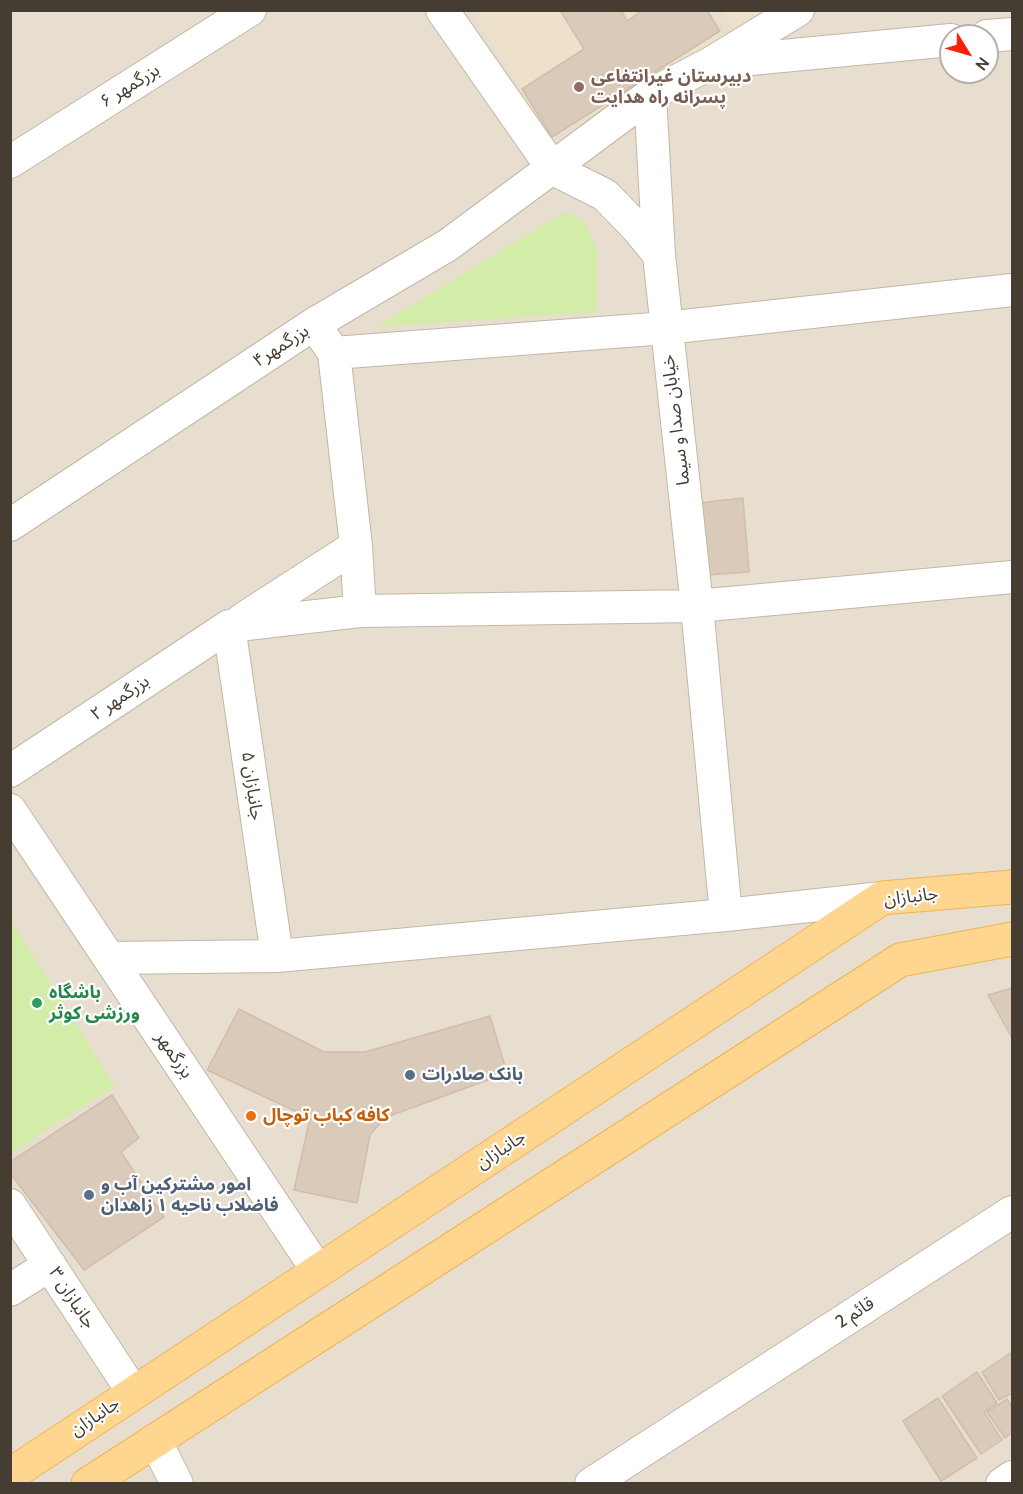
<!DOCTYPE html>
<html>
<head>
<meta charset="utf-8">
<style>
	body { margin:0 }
	#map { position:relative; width:1023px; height:1494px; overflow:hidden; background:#f3ede2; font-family:Cabin,sans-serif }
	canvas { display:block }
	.frame { position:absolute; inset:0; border:12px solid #453c32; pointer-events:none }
	.north { position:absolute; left:939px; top:24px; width:60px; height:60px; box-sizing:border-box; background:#fff; border:2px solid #b5b1ad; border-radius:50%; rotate:127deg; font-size:16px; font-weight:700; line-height:24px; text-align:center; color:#453c32 }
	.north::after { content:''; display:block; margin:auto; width:21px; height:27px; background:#ff1d0e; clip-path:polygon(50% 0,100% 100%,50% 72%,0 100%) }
</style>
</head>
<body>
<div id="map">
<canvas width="1023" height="1494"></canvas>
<div class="frame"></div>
<div class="north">N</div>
</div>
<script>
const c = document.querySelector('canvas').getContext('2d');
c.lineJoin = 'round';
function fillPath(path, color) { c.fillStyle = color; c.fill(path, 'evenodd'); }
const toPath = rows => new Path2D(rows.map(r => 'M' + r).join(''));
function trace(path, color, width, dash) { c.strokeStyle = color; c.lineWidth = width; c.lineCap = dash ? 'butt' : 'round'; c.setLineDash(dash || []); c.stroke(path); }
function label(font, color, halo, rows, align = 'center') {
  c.font = font + ' Cabin,"Noto Sans Arabic",sans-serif'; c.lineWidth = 4.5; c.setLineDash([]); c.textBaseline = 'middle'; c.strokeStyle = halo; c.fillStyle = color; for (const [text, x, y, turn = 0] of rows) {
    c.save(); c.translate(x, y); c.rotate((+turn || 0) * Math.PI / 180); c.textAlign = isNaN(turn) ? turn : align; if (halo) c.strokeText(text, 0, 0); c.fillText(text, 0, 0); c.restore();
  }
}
const residential = toPath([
	[11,11,1012,11,1012,1483,11,1483],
	[951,36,987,36,987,72,951,72]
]);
const education = toPath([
	[471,11,708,11,726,37,552,137],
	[721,11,770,11,736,32]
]);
const green = toPath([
	[563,213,574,215,585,223,597,250,597,312,376,327],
	[11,920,115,1086,11,1153,10,1153]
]);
const building = toPath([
	[560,10,621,10,627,21,643,10,707,10,720,31,552,137,522,89,584,49,560,10],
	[743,498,749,572,708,575,698,503,743,498],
	[1012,988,1012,1038,988,995,1012,988],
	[239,1009,324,1052,365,1052,490,1016,507,1073,384,1118,370,1135,357,1203,294,1190,310,1118,207,1070,239,1009],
	[112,1095,139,1138,121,1152,164,1217,84,1270,10,1173,10,1162,112,1095],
	[1012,1352,1012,1393,999,1400,982,1372,1012,1352],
	[977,1372,997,1403,984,1412,1002,1440,981,1454,942,1396,977,1372],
	[938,1398,977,1458,941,1481,903,1421,938,1398],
	[1007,1399,1012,1407,1012,1432,1005,1438,987,1412,1007,1399]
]);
const minor = toPath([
	[442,10,553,169,605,195,637,228,659,255,697,606,726,915],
	[987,36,1012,34],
	[719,62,951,40],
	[650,95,659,255],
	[10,162,250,10],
	[323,337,334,353,356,546,360,611],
	[334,353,666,328,1012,290],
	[10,525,314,324,448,245,650,95,711,63,798,10],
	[243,619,356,546],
	[10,771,229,626],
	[10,810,318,1271],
	[277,956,229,626,360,611,697,606,1012,577],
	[109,958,277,956,726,915,882,898],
	[10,1205,133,1392],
	[10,1290,50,1265],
	[155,1440,177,1484],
	[591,1484,1012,1212],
	[1002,1484,1012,1477]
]);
const major = toPath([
	[10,1475,882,898,1012,887],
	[88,1484,900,960,1012,939]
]);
const markers = [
	[579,87,6,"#8d6e63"],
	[37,1003,6,"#2e9e5b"],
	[410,1075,6,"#5c6f8a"],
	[251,1116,6,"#e8710a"],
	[89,1195,6,"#5c6f8a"]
];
const educationNames = [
	["دبیرستان غیرانتفاعی",591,77],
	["پسرانه راه هدایت",591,98]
];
const streetNames = [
	["بزرگمهر ۶",130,86,-32],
	["بزرگمهر۴",281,346,-33],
	["خیابان صدا و سیما",676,420,-97],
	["بزرگمهر ۲",120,698,-34],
	["جانبازان ۵",252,786,82],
	["جانبازان",911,897,-7],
	["بزرگمهر",174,1055,56],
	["جانبازان",501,1150,-33],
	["جانبازان ۳",72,1298,57],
	["قائم 2",855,1313,-33],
	["جانبازان",95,1417,-34]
];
const leisureNames = [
	["باشگاه",49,993],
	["ورزشی کوثر",49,1014]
];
const serviceNames = [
	["بانک صادرات",422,1075],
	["امور مشترکین آب و",101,1185],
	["فاضلاب ناحیه ۱ زاهدان",101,1206]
];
const foodNames = [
	["کافه کباب توچال",263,1116]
];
fillPath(residential, '#e8ded0');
fillPath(education, '#eee1cb');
fillPath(green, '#d3eca7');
fillPath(building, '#d9caba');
trace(building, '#d1bea9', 1.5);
trace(minor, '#c2b7a7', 34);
trace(major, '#efb355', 35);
trace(minor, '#fff', 32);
trace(major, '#ffd690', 33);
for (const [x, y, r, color] of markers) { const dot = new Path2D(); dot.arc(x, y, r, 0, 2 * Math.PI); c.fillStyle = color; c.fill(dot); trace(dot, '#fff', 2); }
label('bold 18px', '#785e54', '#fff', educationNames, 'left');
label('18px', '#453c32', '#fff', streetNames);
label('bold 18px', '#27864d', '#fff', leisureNames, 'left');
label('bold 18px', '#4e5e75', '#fff', serviceNames, 'left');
label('bold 18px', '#c56008', '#fff', foodNames, 'left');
</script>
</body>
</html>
